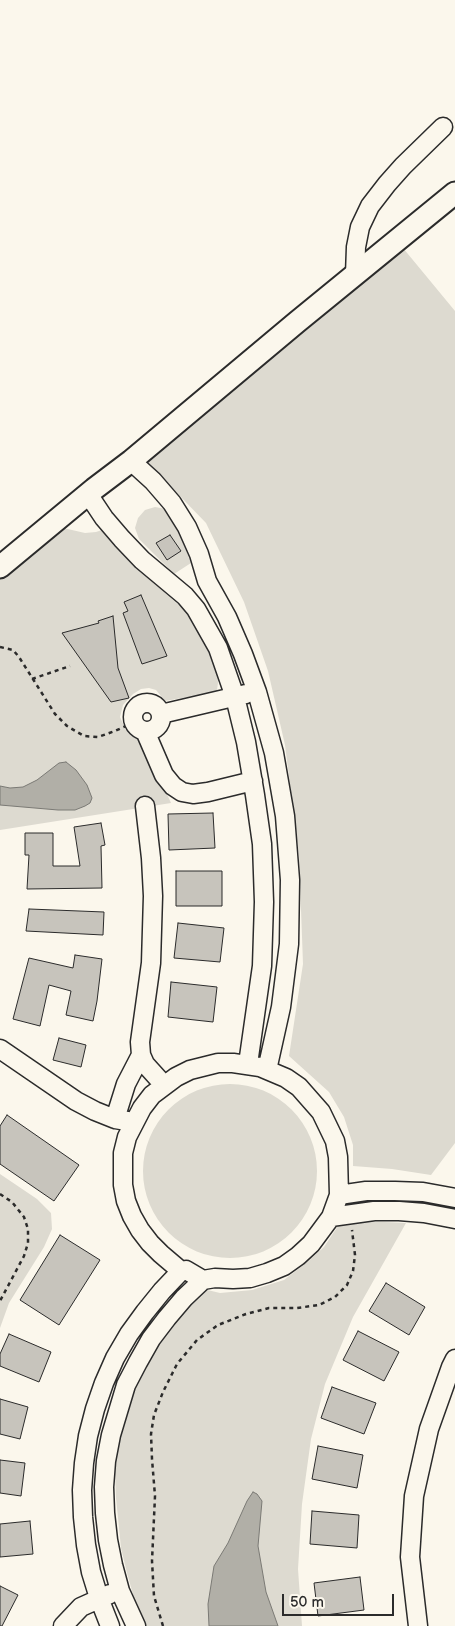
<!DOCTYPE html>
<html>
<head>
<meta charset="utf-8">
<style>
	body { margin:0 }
	#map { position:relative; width:455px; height:1626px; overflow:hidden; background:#fbf7ec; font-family:"Balsamiq Sans",sans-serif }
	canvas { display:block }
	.scale { position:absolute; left:282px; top:1594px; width:112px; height:22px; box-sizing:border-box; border:2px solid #2b2b2b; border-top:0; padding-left:6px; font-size:15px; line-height:18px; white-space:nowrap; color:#2b2b2b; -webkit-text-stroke:4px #fbf7ec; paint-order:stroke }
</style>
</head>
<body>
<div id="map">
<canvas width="455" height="1626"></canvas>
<div class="scale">50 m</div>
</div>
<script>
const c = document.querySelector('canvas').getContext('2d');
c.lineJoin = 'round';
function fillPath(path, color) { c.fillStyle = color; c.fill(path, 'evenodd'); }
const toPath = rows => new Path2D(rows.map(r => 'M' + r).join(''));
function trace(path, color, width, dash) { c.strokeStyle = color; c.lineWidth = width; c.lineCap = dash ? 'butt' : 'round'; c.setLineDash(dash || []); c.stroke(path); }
const green = toPath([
	[403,248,455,311,455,1143,431,1175,392,1169,353,1166,353,1145,344,1117,329,1092,289,1056,303,964,299,855,285,745,268,671,244,602,206,523,147,462],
	[155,507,166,509,177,527,191,563,174,574,139,539,135,528,138,518,145,510],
	[59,527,85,533,96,532,108,528,135,564,151,581,194,618,205,638,217,671,218,683,217,690,211,693,165,701,156,690,149,688,141,689,133,694,123,705,120,717,126,730,142,739,171,803,0,830,0,572],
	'143 1171a87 87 0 1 1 174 0a87 87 0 1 1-174 0Z',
	[0,1174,37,1199,51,1213,52,1229,44,1247,9,1303,0,1328],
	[342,1220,406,1223,353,1317,325,1384,311,1439,302,1504,298,1569,302,1626,146,1626,134,1598,127,1573,121,1548,116,1498,115,1473,117,1448,123,1423,140,1375,153,1350,195,1287,220,1293,252,1290,284,1280,306,1263,324,1247]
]);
const water = toPath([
	[66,762,76,770,87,785,92,798,90,803,85,806,75,810,58,810,0,805,0,786,10,788,23,787,37,780,59,763,66,762],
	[253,1492,257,1494,262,1501,258,1546,266,1592,278,1626,209,1626,208,1604,214,1566,228,1543,247,1501,253,1492]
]);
const building = toPath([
	[170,535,181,551,167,560,156,543,170,535],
	[141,595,167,656,142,664,123,613,128,611,124,602,141,595],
	[113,616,118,668,129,698,111,702,62,633,99,623,98,621,113,616],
	[213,813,215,848,169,850,168,814,213,813],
	[101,823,105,845,101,846,102,888,27,889,29,855,25,855,25,833,53,833,53,866,80,866,74,827,101,823],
	[176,871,222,871,222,906,176,906,176,871],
	[29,909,104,912,103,935,26,931,29,909],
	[178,923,224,928,220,962,174,958,178,923],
	[75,955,102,959,97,1001,93,1021,66,1015,71,991,49,985,40,1026,13,1019,29,958,73,968,75,955],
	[171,982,217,987,213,1022,168,1017,171,982],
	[59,1038,86,1045,81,1067,53,1060,59,1038],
	[7,1115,79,1165,54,1201,0,1164,0,1126,7,1115],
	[60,1235,100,1260,59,1325,20,1300,60,1235],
	[386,1283,425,1307,409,1335,369,1311,386,1283],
	[358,1331,399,1352,384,1381,343,1360,358,1331],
	[9,1334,51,1352,39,1382,0,1366,0,1354,9,1334],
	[332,1387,376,1403,364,1434,321,1418,332,1387],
	[0,1399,28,1407,20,1439,0,1434,0,1399],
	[318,1446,363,1455,357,1488,312,1479,318,1446],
	[0,1460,25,1463,21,1496,0,1493,0,1460],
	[312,1511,359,1515,357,1548,310,1544,312,1511],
	[30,1521,33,1554,0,1557,0,1524,30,1521],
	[360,1577,364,1610,318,1616,314,1583,360,1577],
	[0,1586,18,1595,2,1626,0,1626,0,1586]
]);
const path = toPath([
	[0,647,13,650,19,657,55,714,67,726,84,736,98,737,115,731,130,724],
	[32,679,70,666],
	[0,1194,12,1202,24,1217,28,1229,28,1243,24,1256,0,1301],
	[163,1626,154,1596,152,1561,155,1496,152,1459,151,1434,154,1415,163,1392,177,1364,197,1340,218,1325,246,1314,269,1308,297,1308,319,1305,335,1297,347,1285,353,1271,355,1255,352,1230]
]);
const minor = toPath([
	[355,275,356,247,360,227,370,206,387,184,403,166,443,127],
	[131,461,153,481,172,503,187,527,199,554,207,581,227,617,243,654,257,692,274,753,285,816,290,880,289,944,281,1007,267,1070],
	[88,494,104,518,122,539,142,560,185,596,196,609,218,648,235,697,246,742,255,795,262,844,264,902,262,966,248,1064],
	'133 717a14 14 0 1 1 28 0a14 14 0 1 1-28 0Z',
	[161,714,246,694],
	[145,731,164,775,173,786,182,792,193,794,208,792,253,781],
	[145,806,151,858,153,896,151,963,140,1042,141,1055,145,1064,164,1085],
	[0,1049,76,1101,95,1111,115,1119,133,1122],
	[115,1119,126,1084,141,1055],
	[339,1195,366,1191,395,1191,423,1192,455,1198],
	[331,1217,374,1211,399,1211,424,1213,455,1219],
	[63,1626,81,1607,110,1594],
	[110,1626,99,1598,91,1572,86,1545,83,1517,82,1490,84,1463,88,1436,95,1409,104,1383,115,1358,129,1334,145,1312,162,1291,181,1271],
	[136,1626,120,1591,113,1565,108,1540,105,1513,104,1487,106,1461,111,1435,126,1385,138,1362,151,1339,167,1318,184,1298,203,1280,215,1278,233,1279,250,1278,267,1273,284,1266,298,1256,311,1244,331,1217,339,1195,338,1157,335,1141,321,1112,299,1087,286,1078,260,1067,233,1063,218,1063,190,1070,176,1077,152,1095,142,1108,127,1137,123,1153,123,1185,126,1201,132,1216,140,1230,150,1243,161,1254,181,1271,186,1270,203,1280],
	[418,1626,410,1557,414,1496,429,1429,451,1367,455,1359]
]);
const tertiary = toPath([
	[0,567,94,489,131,461,297,322,455,193]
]);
fillPath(green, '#dddad0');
fillPath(water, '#b1afa7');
trace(water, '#7b7a75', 1);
fillPath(building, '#c7c4bc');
trace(building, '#2b2b2b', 1);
trace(minor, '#2b2b2b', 21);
trace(tertiary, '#2b2b2b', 25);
trace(path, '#2b2b2b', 2.5, [4, 4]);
trace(minor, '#fbf7ec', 18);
trace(tertiary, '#fbf7ec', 21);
</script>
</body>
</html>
